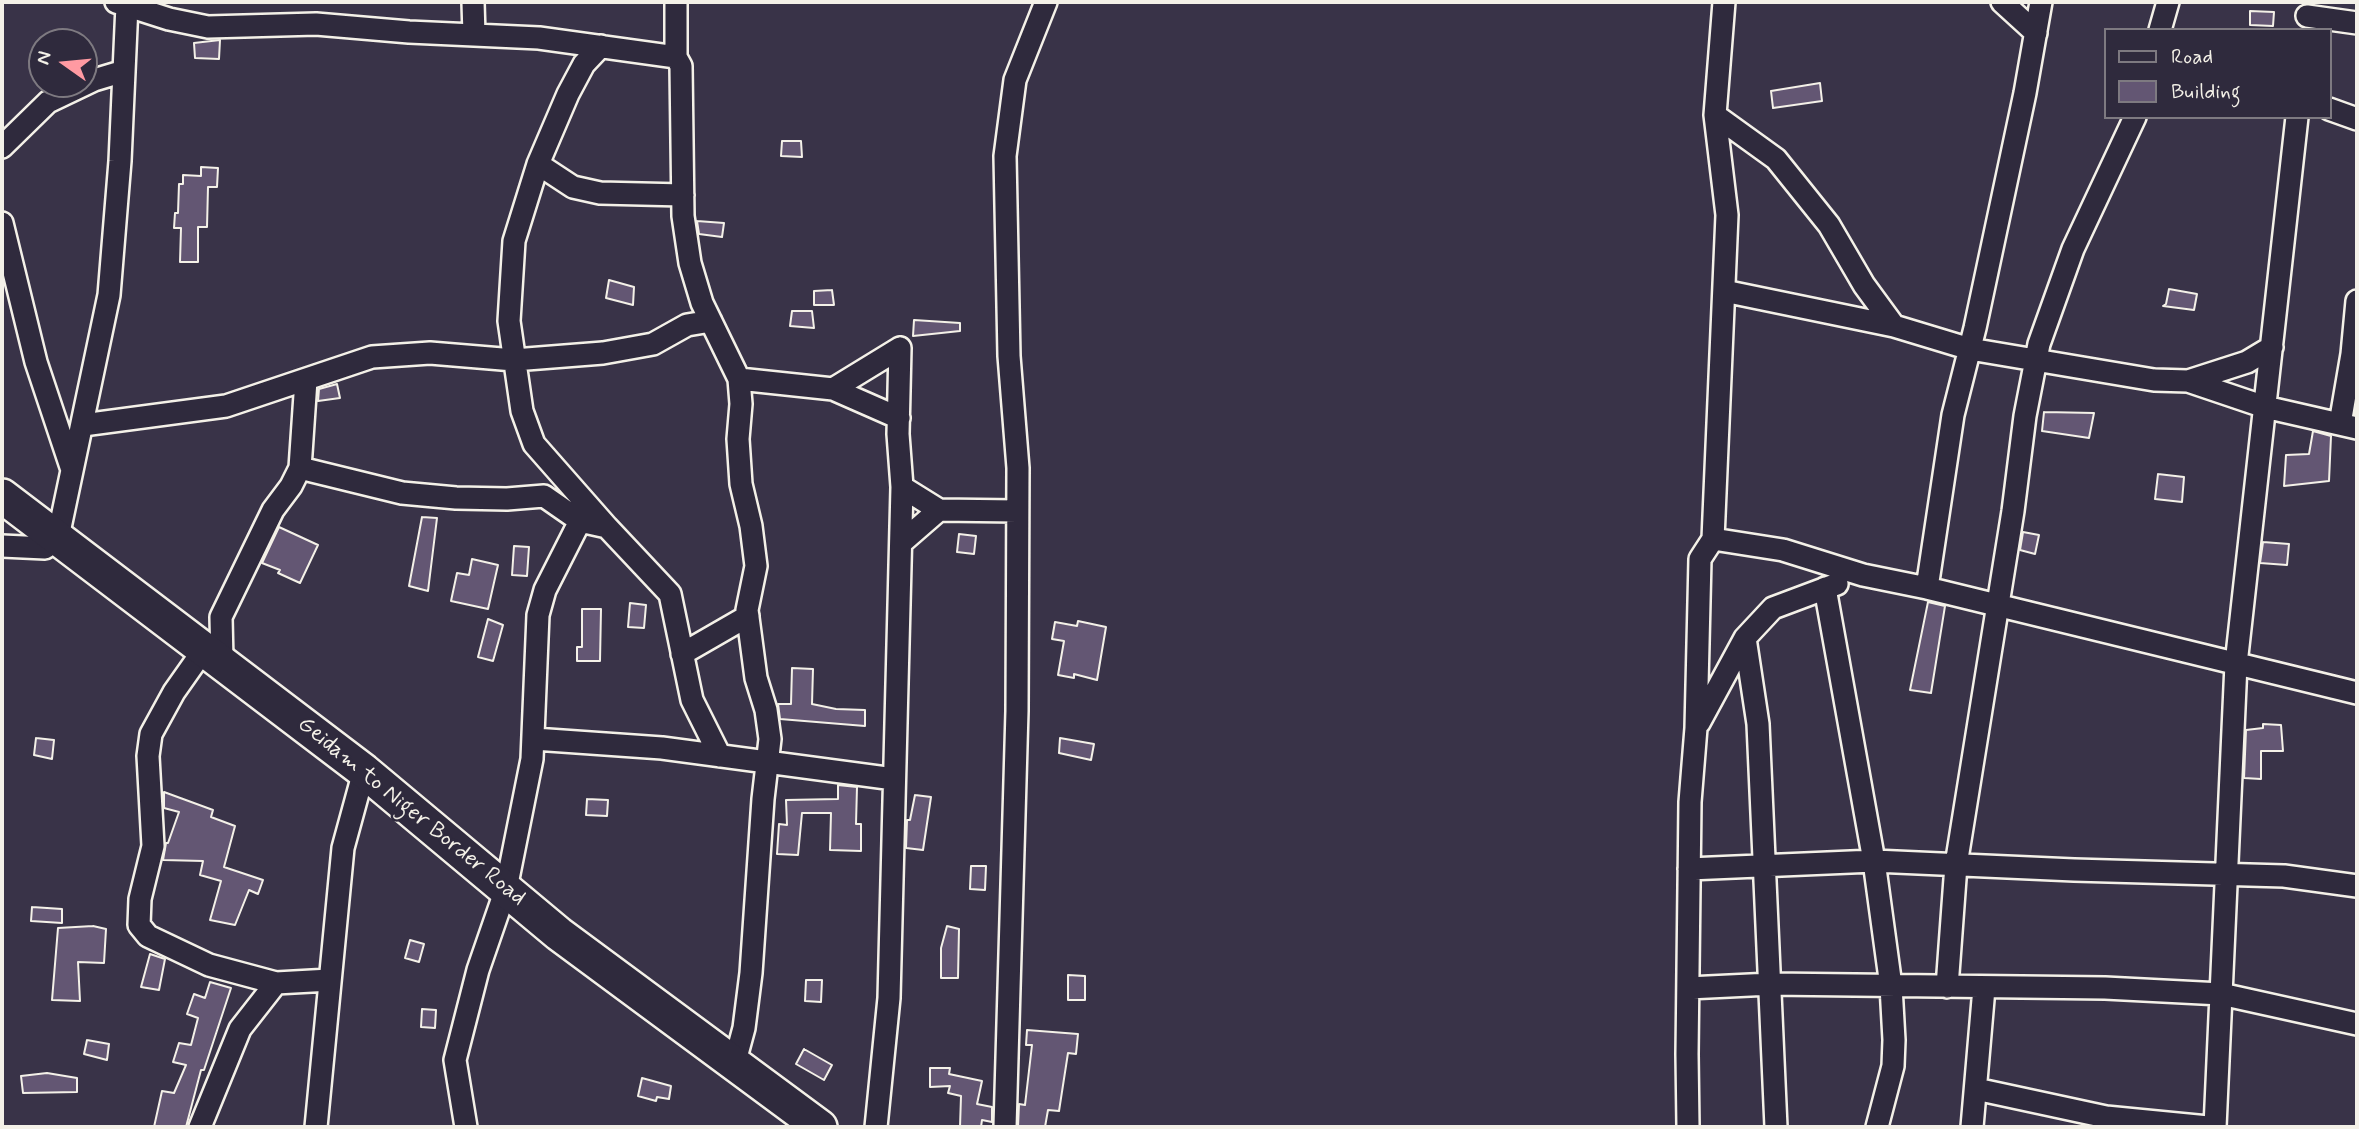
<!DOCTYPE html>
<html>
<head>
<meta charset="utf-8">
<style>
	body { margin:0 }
	#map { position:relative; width:2359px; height:1129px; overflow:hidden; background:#393348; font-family:Mynerve,sans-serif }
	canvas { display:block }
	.frame { position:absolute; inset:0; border:4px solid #f4f1e8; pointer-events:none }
	.legend { position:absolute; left:2104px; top:28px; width:228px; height:91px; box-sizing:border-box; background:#2f2a3d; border:2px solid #7e7a81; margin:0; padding:9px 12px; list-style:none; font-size:21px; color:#f4f1e8 }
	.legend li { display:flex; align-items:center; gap:14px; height:35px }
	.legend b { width:35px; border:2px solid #7e7a81 }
	.north { position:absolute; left:28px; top:28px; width:70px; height:70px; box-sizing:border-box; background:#2f2a3d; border:2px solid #7e7a81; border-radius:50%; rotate:285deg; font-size:19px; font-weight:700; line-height:28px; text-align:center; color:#f4f1e8 }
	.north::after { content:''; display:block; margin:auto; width:24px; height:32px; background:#ff9aa2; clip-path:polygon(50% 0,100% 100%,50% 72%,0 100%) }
</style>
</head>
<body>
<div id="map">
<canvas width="2359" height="1129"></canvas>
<div class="frame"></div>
<ul class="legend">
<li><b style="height:9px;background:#2f2a3d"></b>Road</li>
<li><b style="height:19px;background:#635673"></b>Building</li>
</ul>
<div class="north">N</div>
</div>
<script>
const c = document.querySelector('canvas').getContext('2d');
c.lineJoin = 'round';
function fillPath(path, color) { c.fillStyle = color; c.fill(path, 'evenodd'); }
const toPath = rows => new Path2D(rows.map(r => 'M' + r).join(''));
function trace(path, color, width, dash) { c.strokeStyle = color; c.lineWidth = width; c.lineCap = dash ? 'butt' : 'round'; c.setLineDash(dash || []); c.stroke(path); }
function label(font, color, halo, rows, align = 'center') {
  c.font = font + ' Mynerve,sans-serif'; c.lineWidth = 5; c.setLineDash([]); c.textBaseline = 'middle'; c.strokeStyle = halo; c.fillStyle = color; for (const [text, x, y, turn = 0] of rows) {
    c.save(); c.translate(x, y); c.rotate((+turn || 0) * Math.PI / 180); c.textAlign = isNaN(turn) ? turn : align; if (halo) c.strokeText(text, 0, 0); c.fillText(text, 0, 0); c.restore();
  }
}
const building = toPath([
	[2250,11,2274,12,2273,26,2250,25,2250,11],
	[220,40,219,59,195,58,194,43,220,40],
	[1820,83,1822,101,1773,108,1771,91,1820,83],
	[782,141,801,141,802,157,781,156,782,141],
	[201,167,218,168,217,187,208,187,207,227,198,227,198,262,180,262,181,228,174,228,175,213,178,213,179,184,183,184,183,175,201,176,201,167],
	[697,221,724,223,722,237,699,234,697,221],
	[609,280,634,287,633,305,606,298,609,280],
	[2169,289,2197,294,2194,310,2163,306,2166,304,2169,289],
	[832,290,834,305,814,305,814,291,832,290],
	[792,311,812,311,814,328,790,326,792,311],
	[914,320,960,323,960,331,913,336,914,320],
	[337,384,340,398,318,401,319,389,337,384],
	[2044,412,2094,413,2089,438,2042,431,2044,412],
	[2313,431,2331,436,2329,481,2284,486,2286,455,2309,454,2313,431],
	[2158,474,2184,477,2182,502,2155,499,2158,474],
	[422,517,437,518,428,591,409,586,422,517],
	[279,527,318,545,300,583,278,573,280,570,262,563,279,527],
	[2023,532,2039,535,2035,554,2020,550,2023,532],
	[959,534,976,536,974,554,957,552,959,534],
	[2263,542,2289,544,2287,565,2260,563,2263,542],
	[514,546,529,547,527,576,512,575,514,546],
	[472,559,498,565,488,609,451,601,457,573,469,575,472,559],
	[1928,602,1945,606,1931,693,1910,690,1928,602],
	[630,603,646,605,644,628,628,627,630,603],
	[582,609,601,609,600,661,577,661,577,647,582,647,582,609],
	[488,619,503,625,493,661,478,657,488,619],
	[1078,621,1106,627,1097,680,1074,674,1074,678,1058,675,1064,641,1052,639,1055,622,1077,626,1078,621],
	[792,668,813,669,812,704,836,709,865,710,865,726,780,719,778,704,791,704,792,668],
	[2263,724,2281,725,2283,751,2261,751,2261,779,2244,778,2246,730,2263,728,2263,724],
	[36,738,54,740,52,759,34,755,36,738],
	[1060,738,1094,744,1091,760,1059,753,1060,738],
	[838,785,857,787,856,824,861,824,861,851,830,850,831,813,802,813,798,855,777,854,779,824,787,825,786,800,838,799,838,785],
	[164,792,213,810,211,817,235,826,224,867,263,880,258,894,249,890,235,925,210,920,221,881,200,875,203,861,163,860,166,843,168,843,179,812,164,808,164,792],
	[915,795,931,797,923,850,906,848,907,820,910,820,915,795],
	[587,799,608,800,607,816,586,815,587,799],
	[971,866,986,866,985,890,970,889,971,866],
	[32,907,62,909,62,923,31,921,32,907],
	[93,926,106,929,104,963,78,962,80,1001,52,1000,58,928,93,926],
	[947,926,959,929,958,978,941,978,941,948,947,926],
	[410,940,424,944,419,962,405,958,410,940],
	[150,954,165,959,159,990,141,987,150,954],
	[1068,975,1085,976,1085,1000,1068,1000,1068,975],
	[806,980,822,980,821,1002,805,1001,806,980],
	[210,982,231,988,204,1070,201,1070,186,1127,154,1127,162,1091,174,1093,186,1065,173,1062,179,1043,191,1045,198,1018,187,1014,194,994,205,998,210,982],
	[422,1009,436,1010,435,1028,421,1027,422,1009],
	[1027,1030,1078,1034,1076,1054,1068,1053,1059,1111,1048,1110,1045,1127,1018,1127,1019,1104,1025,1105,1032,1045,1026,1045,1027,1030],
	[87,1040,109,1044,107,1060,84,1054,87,1040],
	[804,1049,832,1065,824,1080,796,1064,804,1049],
	[930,1068,950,1068,949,1074,982,1081,977,1104,992,1107,992,1122,982,1120,981,1127,960,1127,961,1096,948,1093,950,1086,930,1087,930,1068],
	[47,1073,77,1078,77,1092,23,1093,21,1076,47,1073],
	[642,1078,671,1086,669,1099,657,1097,656,1101,638,1096,642,1078]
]);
const minor = toPath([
	[116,2,169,19,208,27,316,24,409,32,539,38,676,57],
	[473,2,474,35],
	[676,2,676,57,681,66,683,216,690,263,702,303,739,379,741,404,738,439,741,484,751,526,756,566,747,610,756,678,766,710,770,739,763,799,751,973,744,1028,734,1065],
	[2002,2,2036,33],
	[2307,16,2357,23],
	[2160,30,2168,2],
	[601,46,584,64,568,94,538,164,514,241,509,321,522,411,534,444,607,527],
	[2329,109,2357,119],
	[1715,115,1776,159,1829,225,1864,285,1894,326],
	[2,147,48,102,94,80,124,71],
	[538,164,573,187,600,193,683,195],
	[2,223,36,362,72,470],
	[1724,291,1894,326,1970,349,2154,380,2188,381,2265,407,2357,428],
	[739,379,833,389,899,418],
	[2188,381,2247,362,2272,347],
	[833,389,900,348],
	[2340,424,2352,354,2357,301],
	[83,425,226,406,372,357,430,353,514,360,603,353,653,344,687,325,711,321],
	[300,468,306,380],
	[902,487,939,510,1017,511],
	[1713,539,1783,550,1863,575,1927,588,2357,693],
	[901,543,939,510],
	[2,546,45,548,58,537,109,295,120,161,127,5],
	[1825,588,1874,861,1891,986,1894,1040,1893,1066,1877,1127],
	[1927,588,1953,415,1975,328,2025,93,2041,2],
	[1745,638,1758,724,1776,1127],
	[205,648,174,692,151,734,148,756,153,846,140,899,139,925,148,936,209,965,276,983,330,980],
	[682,654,748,616],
	[222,661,221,617,273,510,291,486,300,468,402,493,456,498,507,499,544,496,580,521,607,527,670,594,692,700,720,756],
	[1699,723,1745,638,1773,608,1837,584],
	[534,739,662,748,894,779],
	[1689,869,1874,861,2074,870,2284,876,2357,886],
	[1947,987,1956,865,2013,511,2025,416,2039,344,2073,249,2135,117],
	[1688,988,1771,984,2105,988,2221,994,2357,1024],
	[1976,1089,2106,1117,2208,1127],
	[200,1127,240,1029,276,983],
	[316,1127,343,848,364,771],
	[466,1127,455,1060,478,970,506,889,532,759,538,615,545,590,580,521],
	[876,1127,889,998,902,487,898,434,900,348],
	[1005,1127,1017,711,1018,468,1009,356,1005,156,1015,80,1046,2],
	[1688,1127,1687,1054,1690,802,1696,728,1700,559,1713,539,1727,215,1715,115,1724,2],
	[1972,1127,1984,988],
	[2215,1127,2236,664,2297,117]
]);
const primary = toPath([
	[2,496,364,771,559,934,820,1127]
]);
const streetNames = [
	["Geidam to Niger Border Road",411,812,39]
];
fillPath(building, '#635673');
trace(building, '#f4f1e8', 2);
trace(minor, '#f4f1e8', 26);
trace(primary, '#f4f1e8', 38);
trace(minor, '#2f2a3d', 21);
trace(primary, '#2f2a3d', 33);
label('23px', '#f4f1e8', '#2f2a3d', streetNames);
</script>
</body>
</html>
